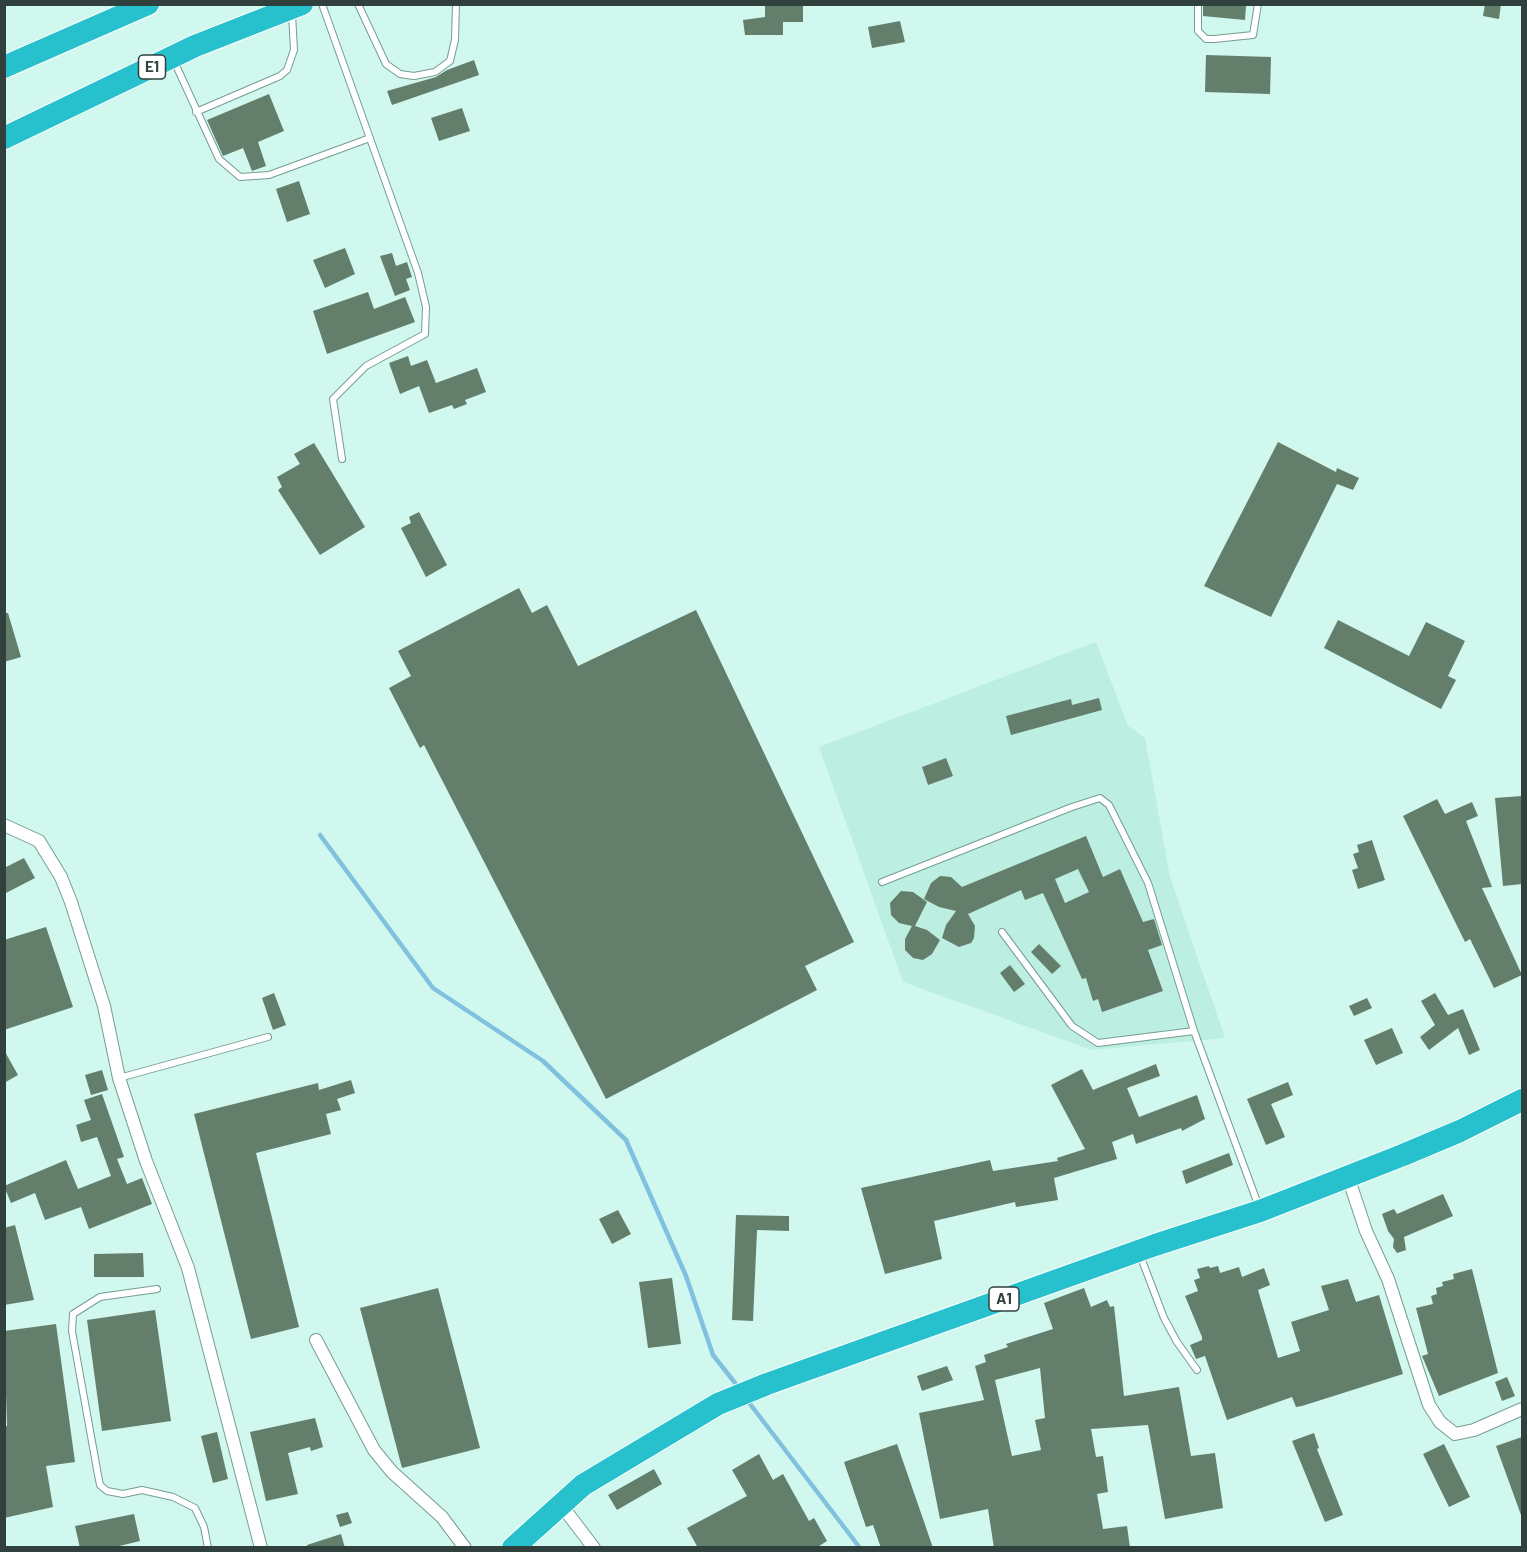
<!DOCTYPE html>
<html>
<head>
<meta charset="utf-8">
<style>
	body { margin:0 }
	#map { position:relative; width:1527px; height:1552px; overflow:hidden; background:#d0f8ee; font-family:Barlow,sans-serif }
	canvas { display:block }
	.frame { position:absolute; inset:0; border:6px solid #30403c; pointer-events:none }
</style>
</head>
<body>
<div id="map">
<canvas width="1527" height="1552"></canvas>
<div class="frame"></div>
</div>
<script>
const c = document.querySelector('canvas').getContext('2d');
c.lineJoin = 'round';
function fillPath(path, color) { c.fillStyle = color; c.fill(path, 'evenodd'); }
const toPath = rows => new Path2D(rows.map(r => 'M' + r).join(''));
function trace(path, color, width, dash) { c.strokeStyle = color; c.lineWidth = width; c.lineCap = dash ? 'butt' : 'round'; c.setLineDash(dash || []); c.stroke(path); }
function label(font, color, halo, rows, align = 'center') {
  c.font = font + ' Barlow,sans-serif'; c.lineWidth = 6; c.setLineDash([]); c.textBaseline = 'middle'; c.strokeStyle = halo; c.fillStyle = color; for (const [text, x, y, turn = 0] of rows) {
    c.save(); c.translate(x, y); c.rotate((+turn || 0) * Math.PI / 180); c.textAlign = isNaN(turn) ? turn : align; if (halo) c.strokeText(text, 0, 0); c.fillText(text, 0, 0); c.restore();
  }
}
const built = toPath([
	[1096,642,1128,726,1145,738,1170,877,1225,1038,1092,1050,903,982,819,747]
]);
const stream = toPath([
	[320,835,433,988,543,1061,626,1140,686,1276,713,1355,739,1388],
	[747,1400,860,1548]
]);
const building = toPath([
	[765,4,803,4,803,22,783,22,783,35,745,35,743,20,765,17],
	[1203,4,1246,6,1245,20,1203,16],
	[1485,4,1501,4,1499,19,1483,16],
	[900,21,905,42,872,48,868,27],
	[1206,55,1271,57,1270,94,1205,92],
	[474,60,479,75,392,105,387,91,436,77,447,70],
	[269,94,284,131,258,142,266,166,252,171,243,148,223,156,207,120],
	[462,108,470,131,439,141,431,118],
	[299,181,310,214,287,222,276,189],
	[345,248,355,274,325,288,313,260],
	[392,253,396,266,407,262,412,277,406,279,410,290,395,296,380,256],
	[368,292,374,309,405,297,415,322,327,354,313,311],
	[408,356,411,366,427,360,436,383,477,368,486,392,465,400,467,404,454,409,452,405,429,413,419,386,400,394,389,363],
	[1278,442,1336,472,1337,468,1359,478,1353,490,1337,484,1271,617,1204,586],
	[314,443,365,527,320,555,278,490,282,487,277,477,300,464,294,454],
	[419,512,447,565,426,577,401,528,411,523,409,517],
	[519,588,532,613,547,605,578,666,696,610,854,942,805,966,817,990,606,1099,424,745,420,748,389,688,411,676,398,651],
	[4,613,8,613,21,657,4,662],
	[1338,620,1409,656,1426,622,1465,641,1448,676,1456,680,1441,709,1324,648],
	[1099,698,1102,710,1011,735,1006,716,1071,699,1072,705],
	[946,758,953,776,928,785,922,767],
	[1522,796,1522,884,1503,886,1495,798],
	[1437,799,1445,814,1472,802,1478,816,1466,821,1492,887,1482,888,1522,975,1494,988,1470,939,1465,942,1403,816],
	[1086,836,1103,877,1120,869,1143,922,1154,919,1162,945,1148,950,1163,991,1102,1012,1098,999,1093,1001,1086,978,1082,979,1043,893,1025,900,1021,890,968,914,975,926,974,938,971,943,959,947,942,938,946,925,956,911,939,907,924,899,931,883,940,876,951,877,962,887],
	[1078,869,1089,892,1065,903,1055,879],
	[1372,840,1385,880,1358,889,1352,870,1358,868,1353,854,1359,852,1357,845],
	[24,858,35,878,4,894,4,868],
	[901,891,913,892,927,902,915,926,927,930,940,940,932,954,923,960,913,958,905,950,905,939,912,926,899,923,891,915,890,903],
	[46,927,73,1007,4,1030,4,940],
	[1039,944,1061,966,1052,974,1031,952],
	[1010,965,1025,984,1014,992,1000,973],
	[274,993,286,1025,273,1030,262,998],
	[1435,993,1448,1015,1463,1009,1480,1050,1469,1055,1458,1028,1429,1050,1420,1037,1435,1025,1421,1001],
	[1367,998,1372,1008,1354,1016,1349,1006],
	[1392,1028,1403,1053,1376,1065,1364,1040],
	[4,1050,18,1075,4,1083],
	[1156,1064,1160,1076,1127,1088,1139,1117,1197,1095,1205,1119,1182,1131,1181,1128,1136,1144,1133,1134,1112,1142,1117,1159,1054,1178,1058,1200,1016,1207,1015,1202,934,1221,942,1259,885,1274,861,1188,990,1160,993,1171,1058,1161,1057,1158,1085,1149,1051,1085,1082,1069,1093,1090],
	[102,1070,108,1090,91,1095,85,1075],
	[351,1080,355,1093,337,1099,341,1110,326,1114,331,1134,256,1153,299,1327,251,1339,194,1114,318,1083,319,1090],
	[1288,1082,1293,1095,1271,1104,1285,1137,1266,1145,1247,1099],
	[102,1094,124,1157,117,1159,127,1184,142,1178,152,1204,89,1229,81,1207,45,1220,35,1193,11,1203,4,1186,66,1160,78,1189,111,1176,97,1137,81,1142,76,1125,91,1120,84,1100],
	[1229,1153,1233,1165,1186,1184,1182,1171],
	[1443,1194,1453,1216,1404,1237,1406,1250,1397,1253,1393,1247,1394,1239,1388,1231,1382,1214,1394,1209,1397,1214],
	[618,1210,631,1234,612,1244,599,1219],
	[736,1215,789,1216,789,1231,757,1230,753,1321,732,1320],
	[15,1225,34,1300,4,1305,4,1228],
	[143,1253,144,1277,94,1277,94,1254],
	[1209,1266,1210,1268,1218,1266,1220,1273,1239,1267,1242,1277,1264,1268,1270,1285,1258,1290,1278,1358,1300,1351,1291,1322,1329,1310,1321,1286,1348,1279,1356,1302,1379,1295,1403,1374,1302,1406,1296,1407,1292,1397,1227,1420,1205,1356,1196,1359,1190,1345,1202,1340,1202,1337,1185,1296,1198,1291,1194,1280,1200,1278,1197,1269],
	[1472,1269,1498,1373,1439,1396,1422,1356,1428,1354,1416,1308,1433,1304,1431,1296,1437,1294,1436,1288,1443,1286,1442,1282,1454,1279,1453,1274],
	[672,1278,681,1344,648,1348,639,1282],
	[438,1288,480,1448,402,1468,360,1308],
	[1084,1288,1091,1307,1107,1300,1110,1307,1114,1306,1124,1396,1179,1387,1191,1456,1215,1453,1223,1508,1165,1519,1148,1425,1091,1429,1096,1457,1103,1456,1108,1492,1097,1494,1103,1529,1127,1526,1130,1548,994,1548,988,1509,940,1519,919,1413,984,1400,975,1366,986,1362,984,1355,1008,1347,1006,1344,1053,1329,1044,1303],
	[1040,1368,1045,1418,1035,1420,1041,1450,1012,1456,995,1380],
	[155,1310,171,1421,102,1431,87,1320],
	[56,1324,75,1462,46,1466,53,1507,4,1518,4,1426,7,1426,4,1331],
	[947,1366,953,1380,922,1391,917,1376],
	[1507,1377,1515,1396,1502,1401,1495,1382],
	[315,1418,323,1447,311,1451,310,1447,288,1453,298,1494,266,1501,250,1432],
	[217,1432,228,1479,213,1483,201,1436],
	[1314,1433,1319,1448,1317,1449,1343,1515,1325,1522,1292,1441],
	[1522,1437,1522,1514,1521,1515,1496,1446],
	[897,1444,922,1516,933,1548,881,1548,873,1525,866,1527,844,1462],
	[1444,1444,1470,1497,1449,1507,1423,1454],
	[759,1454,773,1480,783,1474,809,1521,814,1518,827,1541,816,1548,698,1548,687,1528,747,1496,732,1470],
	[654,1469,662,1484,617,1510,608,1495],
	[348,1512,352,1523,340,1527,336,1515],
	[134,1514,140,1541,111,1548,80,1548,75,1526],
	[341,1534,345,1548,308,1548,307,1545]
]);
const lane = toPath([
	[322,4,418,273,426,307,425,334,366,366,333,399,342,459],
	[358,4,386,64,400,74,414,76,435,72,450,61,455,40,456,4],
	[1198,4,1198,31,1206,39,1214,39,1253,35,1258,4],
	[174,61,219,159,240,177,269,175,370,138],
	[196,112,280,76,287,70,294,50,292,14],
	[882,882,1072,807,1100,798,1109,805,1148,883,1194,1031,1259,1207],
	[1002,932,1072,1026,1098,1043,1194,1031],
	[119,1078,268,1037],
	[1140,1255,1164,1318,1177,1342,1197,1370],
	[157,1289,100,1297,73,1314,72,1331,98,1475,100,1485,107,1491,123,1494,142,1490,173,1497,195,1508,204,1527,208,1548]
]);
const street = toPath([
	[4,825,39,841,61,877,71,902,104,1006,119,1078,146,1161,188,1268,261,1548],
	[1348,1177,1366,1231,1388,1279,1429,1405,1440,1422,1455,1434,1474,1430,1522,1409],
	[316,1340,374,1450,392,1472,442,1517,465,1548],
	[562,1506,594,1548]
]);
const highway = toPath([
	[4,67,148,4],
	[4,138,195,46,302,4],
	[513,1548,583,1485,718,1404,767,1384,1155,1245,1260,1211,1403,1155,1460,1131,1522,1100]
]);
const shields = [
	[152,67,27],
	[1004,1299,30]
];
const shieldNames = [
	["E1",152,67],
	["A1",1004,1299]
];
fillPath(built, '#bceee2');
trace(stream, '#80c1df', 4.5);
fillPath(building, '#637e6b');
trace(lane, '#769c93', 8);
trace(street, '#769c93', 14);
trace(highway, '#fff', 24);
trace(lane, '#fff', 6);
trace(street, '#fff', 12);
trace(highway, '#27c1ce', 22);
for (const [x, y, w] of shields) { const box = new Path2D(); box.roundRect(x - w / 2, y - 12, w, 24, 4.5); c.fillStyle = '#fff'; c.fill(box); trace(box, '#30403c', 1.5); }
label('bold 15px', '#30403c', null, shieldNames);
</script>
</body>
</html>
